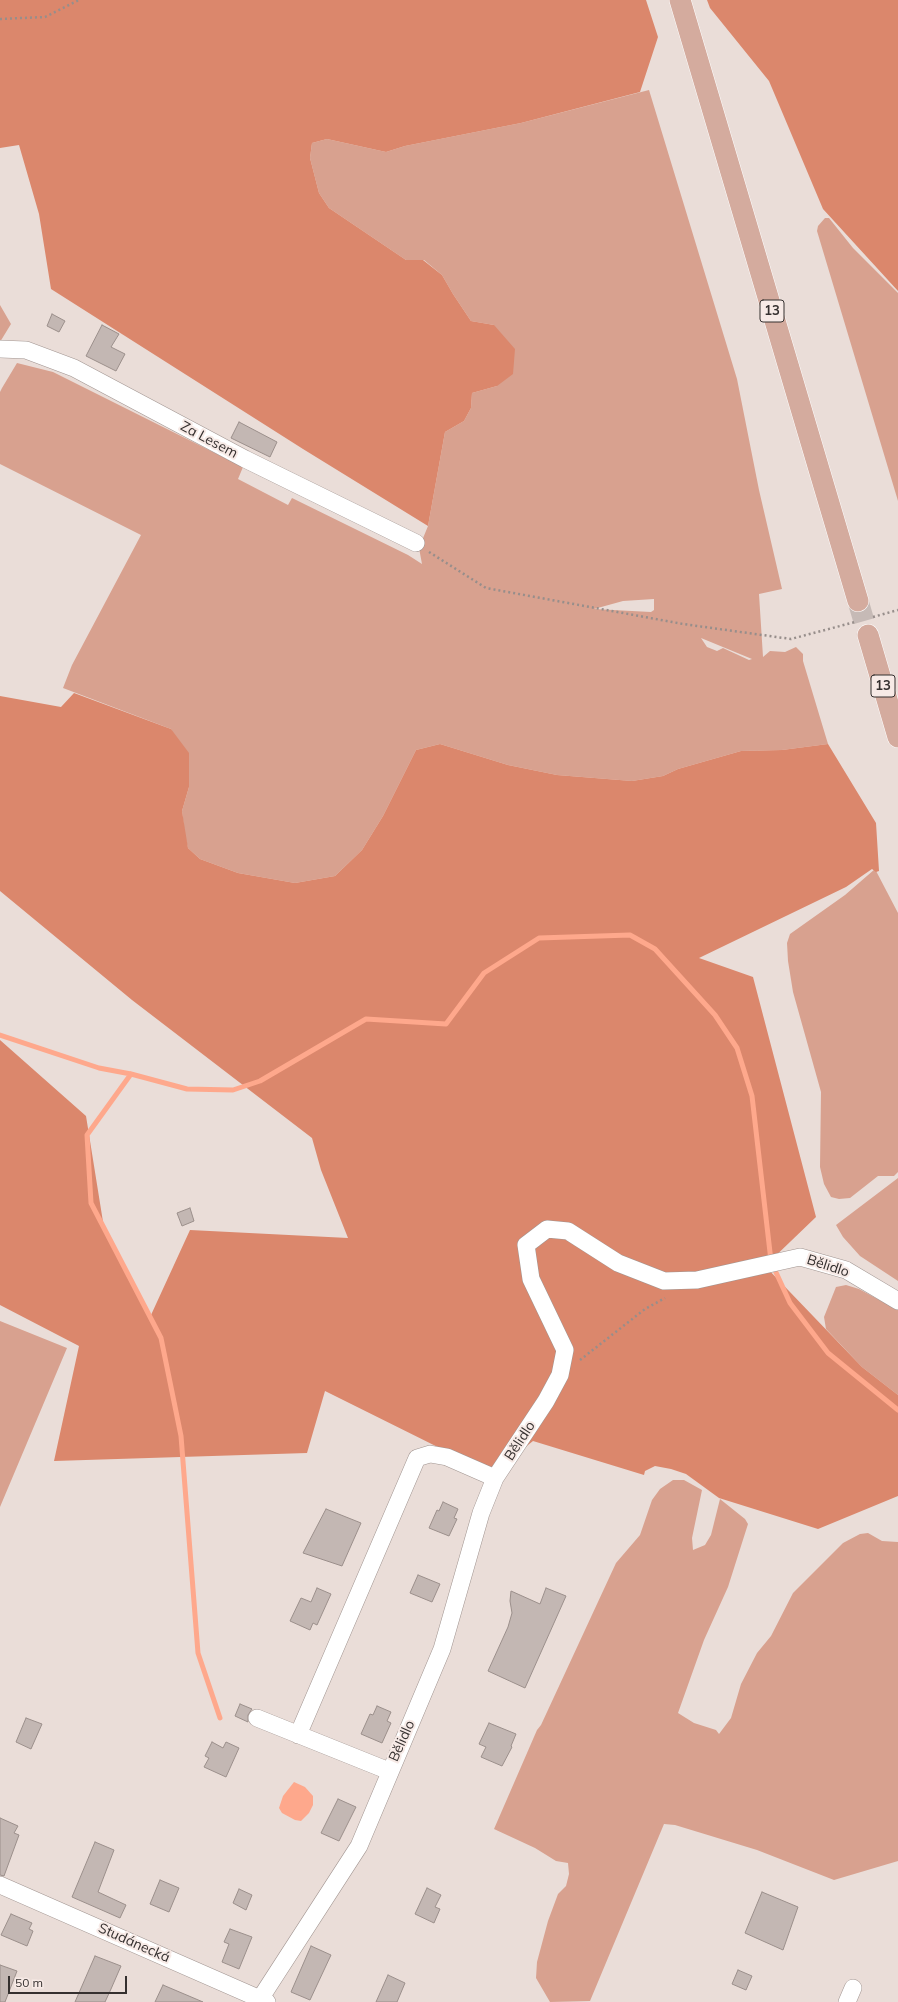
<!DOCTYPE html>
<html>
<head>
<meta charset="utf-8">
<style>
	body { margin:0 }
	#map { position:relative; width:898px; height:2002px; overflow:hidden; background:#eaddd8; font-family:Mulish,sans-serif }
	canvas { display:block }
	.scale { position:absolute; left:8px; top:1976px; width:119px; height:18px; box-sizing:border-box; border:2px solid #35302f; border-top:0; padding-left:5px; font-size:12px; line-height:14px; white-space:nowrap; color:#35302f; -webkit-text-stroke:3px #f7eae6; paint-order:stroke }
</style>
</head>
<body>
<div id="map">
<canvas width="898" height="2002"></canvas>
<div class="scale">50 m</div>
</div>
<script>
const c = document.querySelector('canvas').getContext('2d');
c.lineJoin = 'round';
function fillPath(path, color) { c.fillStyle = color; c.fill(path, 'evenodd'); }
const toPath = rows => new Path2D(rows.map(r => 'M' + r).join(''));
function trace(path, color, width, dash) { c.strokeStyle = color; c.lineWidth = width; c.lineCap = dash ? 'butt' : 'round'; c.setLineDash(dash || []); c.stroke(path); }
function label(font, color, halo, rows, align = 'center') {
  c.font = font + ' Mulish,sans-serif'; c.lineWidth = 4; c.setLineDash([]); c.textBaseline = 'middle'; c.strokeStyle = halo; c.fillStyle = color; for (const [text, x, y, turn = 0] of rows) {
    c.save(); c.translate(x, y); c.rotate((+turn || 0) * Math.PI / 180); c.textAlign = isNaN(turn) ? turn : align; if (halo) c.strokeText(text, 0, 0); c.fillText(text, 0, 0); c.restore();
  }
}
const green = toPath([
	[649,90,737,379,759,490,782,589,759,594,763,657,770,651,785,652,796,647,803,654,803,661,828,744,782,750,741,751,678,769,663,776,632,781,557,775,508,765,440,744,416,750,383,816,362,850,335,876,295,883,238,873,200,859,188,848,185,836,182,811,189,787,171,729,63,688,72,665,141,535,0,464,0,392,2,388,17,363,53,372,243,467,238,479,288,505,292,498,408,555,422,564,419,548,428,526,445,432,464,421,471,408,472,393,497,386,494,325,471,321,453,294,442,275,424,260,406,260,329,208,319,193,310,158,312,143,327,139,386,152,405,146,521,123],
	[654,599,654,610,651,612,594,609,623,601],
	[701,638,752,659,749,660,723,648,717,651,707,647],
	[825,218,829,218,853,248,898,293,898,501,817,231,818,226],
	[0,305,11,324,0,342],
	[875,869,898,913,898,1172,894,1176,878,1176,850,1198,839,1199,831,1197,824,1184,820,1167,821,1092,793,992,788,961,787,943,790,934,845,895],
	[898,1178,898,1281,860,1256,843,1237,836,1225],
	[846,1285,859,1289,898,1310,898,1395,862,1367,826,1329,824,1317,836,1287],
	[0,1321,67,1348,0,1507],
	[673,1480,684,1480,702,1490,692,1538,693,1550,705,1545,711,1535,720,1499,745,1519,748,1524,728,1587,704,1640,678,1713,694,1723,716,1730,719,1734,731,1718,741,1684,757,1653,771,1636,793,1593,843,1543,860,1534,868,1533,882,1541,898,1542,898,1861,834,1880,757,1850,675,1825,664,1824,590,2001,550,2002,536,1978,537,1962,548,1921,558,1894,566,1886,569,1874,568,1863,556,1861,535,1848,494,1829,537,1730,541,1725,616,1563,640,1535,652,1500,660,1489]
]);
const forest = toPath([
	[0,0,646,0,658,37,640,92,521,123,405,146,386,152,327,139,312,143,310,158,319,193,329,208,406,260,423,260,442,275,453,294,471,321,494,325,515,349,513,374,497,386,472,393,471,408,464,421,445,432,428,526,303,449,51,289,39,214,19,145,0,148],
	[707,0,898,0,898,291,823,209,769,81,710,8],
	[74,693,171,729,189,753,189,787,182,811,188,848,200,859,238,873,295,883,335,876,362,850,383,816,416,750,440,744,508,765,557,775,632,781,663,776,678,769,741,751,782,750,828,744,876,823,879,871,876,872,872,869,846,887,699,958,753,977,816,1217,765,1266,862,1367,898,1395,898,1496,818,1529,719,1498,686,1474,671,1469,655,1466,645,1471,644,1475,533,1441,492,1474,325,1391,307,1453,54,1461,79,1346,0,1305,0,1040,86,1116,104,1228,151,1315,190,1230,348,1238,321,1170,312,1138,132,1000,0,891,0,696,61,707]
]);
const water = toPath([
	[294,1782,305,1787,313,1796,313,1805,309,1813,301,1821,295,1820,282,1813,279,1808,283,1796]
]);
const stream = toPath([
	[0,1035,99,1068,131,1074,187,1089,233,1090,260,1081,366,1019,446,1024,484,973,539,938,630,935,655,949,715,1015,737,1048,752,1096,771,1261],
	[131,1074,87,1135,91,1203,161,1338,181,1436,198,1653,220,1718],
	[774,1268,790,1303,828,1353,898,1410]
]);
const building = toPath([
	[52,314,65,321,59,332,47,326,52,314],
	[102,325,119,334,111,347,125,354,116,371,86,356,102,325],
	[239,422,277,442,270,457,231,438,239,422],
	[190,1208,194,1221,182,1226,177,1213,190,1208],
	[443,1502,458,1509,454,1518,457,1519,449,1536,429,1528,437,1510,439,1511,443,1502],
	[326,1509,361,1523,342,1566,303,1553,326,1509],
	[418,1575,440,1584,432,1602,410,1593,418,1575],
	[317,1588,331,1594,317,1625,313,1623,310,1630,290,1621,301,1598,311,1602,317,1588],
	[546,1588,566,1596,525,1688,488,1671,508,1627,512,1613,510,1601,511,1591,540,1604,546,1588],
	[240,1704,252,1709,248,1715,248,1722,235,1716,240,1704],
	[377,1706,391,1712,387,1721,391,1723,382,1743,361,1734,370,1714,373,1715,377,1706],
	[26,1718,42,1724,31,1749,16,1742,26,1718],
	[489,1723,516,1734,511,1746,512,1747,502,1766,481,1757,486,1747,479,1744,489,1723],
	[212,1742,223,1748,226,1742,239,1748,226,1777,204,1767,209,1758,205,1756,212,1742],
	[338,1799,356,1807,339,1841,321,1833,338,1799],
	[0,1818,18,1826,14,1833,19,1835,4,1876,0,1875,0,1818],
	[95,1842,114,1850,98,1892,126,1905,120,1918,72,1897,95,1842],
	[160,1880,179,1888,169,1912,150,1904,160,1880],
	[427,1888,441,1895,435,1907,440,1909,434,1923,415,1914,427,1888],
	[239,1889,252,1895,246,1910,233,1903,239,1889],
	[762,1892,798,1907,783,1950,745,1933,762,1892],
	[11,1914,32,1923,29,1929,33,1931,27,1946,1,1935,11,1914],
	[230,1929,252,1937,239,1969,222,1962,229,1944,224,1942,230,1929],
	[311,1946,331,1955,310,2000,291,1992,311,1946],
	[95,1956,121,1966,111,1989,105,2002,75,2002,95,1956],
	[0,1965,17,1971,5,2002,0,2002,0,1965],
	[738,1970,752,1976,746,1990,732,1984,738,1970],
	[388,1975,405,1983,397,2002,376,2002,388,1975],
	[163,1985,203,2002,155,2002,163,1985]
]);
const majorTunnel = toPath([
	[858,601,868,635]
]);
const path = toPath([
	[0,19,45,17,79,0],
	[429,552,486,588,683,624,791,639,855,622],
	[873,617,898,610],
	[580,1360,645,1309,665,1298]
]);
const minor = toPath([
	[0,349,26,350,74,368,245,459,416,543],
	[257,1718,389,1771],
	[298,1735,417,1458,430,1454,447,1457,495,1478],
	[0,1885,267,2002],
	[255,2002,260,1999,359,1846,442,1649,481,1513,495,1478,546,1401,560,1375,565,1350,531,1279,526,1245,547,1229,568,1231,618,1263,664,1281,697,1280,800,1257,846,1270,898,1301],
	[847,2002,853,1988]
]);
const major = toPath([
	[680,0,858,601],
	[868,635,898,737]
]);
const shields = [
	[772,311,24],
	[883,686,24]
];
const shieldNames = [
	["13",772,311],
	["13",883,686]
];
const streetNames = [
	["Za Lesem",209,440,28],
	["Bělidlo",828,1266,18],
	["Bělidlo",520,1441,-57],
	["Bělidlo",402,1741,-66],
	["Studánecká",134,1943,24]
];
fillPath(green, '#d8a18f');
fillPath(forest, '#db876c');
fillPath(water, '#fea88c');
trace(stream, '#fea88c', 5);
fillPath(building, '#c3b7b3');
trace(building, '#9b8f8b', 1);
trace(majorTunnel, '#c6bab6', 21, [21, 10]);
trace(minor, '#a19591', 18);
trace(major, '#fff', 22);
trace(path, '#978e8b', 2.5, [2, 3]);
trace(minor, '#fff', 17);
trace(major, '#d4ab9e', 21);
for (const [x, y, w] of shields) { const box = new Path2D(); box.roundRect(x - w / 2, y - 11, w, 22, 3); c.fillStyle = '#f7eae6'; c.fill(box); trace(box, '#35302f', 1); }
label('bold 13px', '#35302f', null, shieldNames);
label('14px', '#35302f', '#f7eae6', streetNames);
</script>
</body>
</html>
